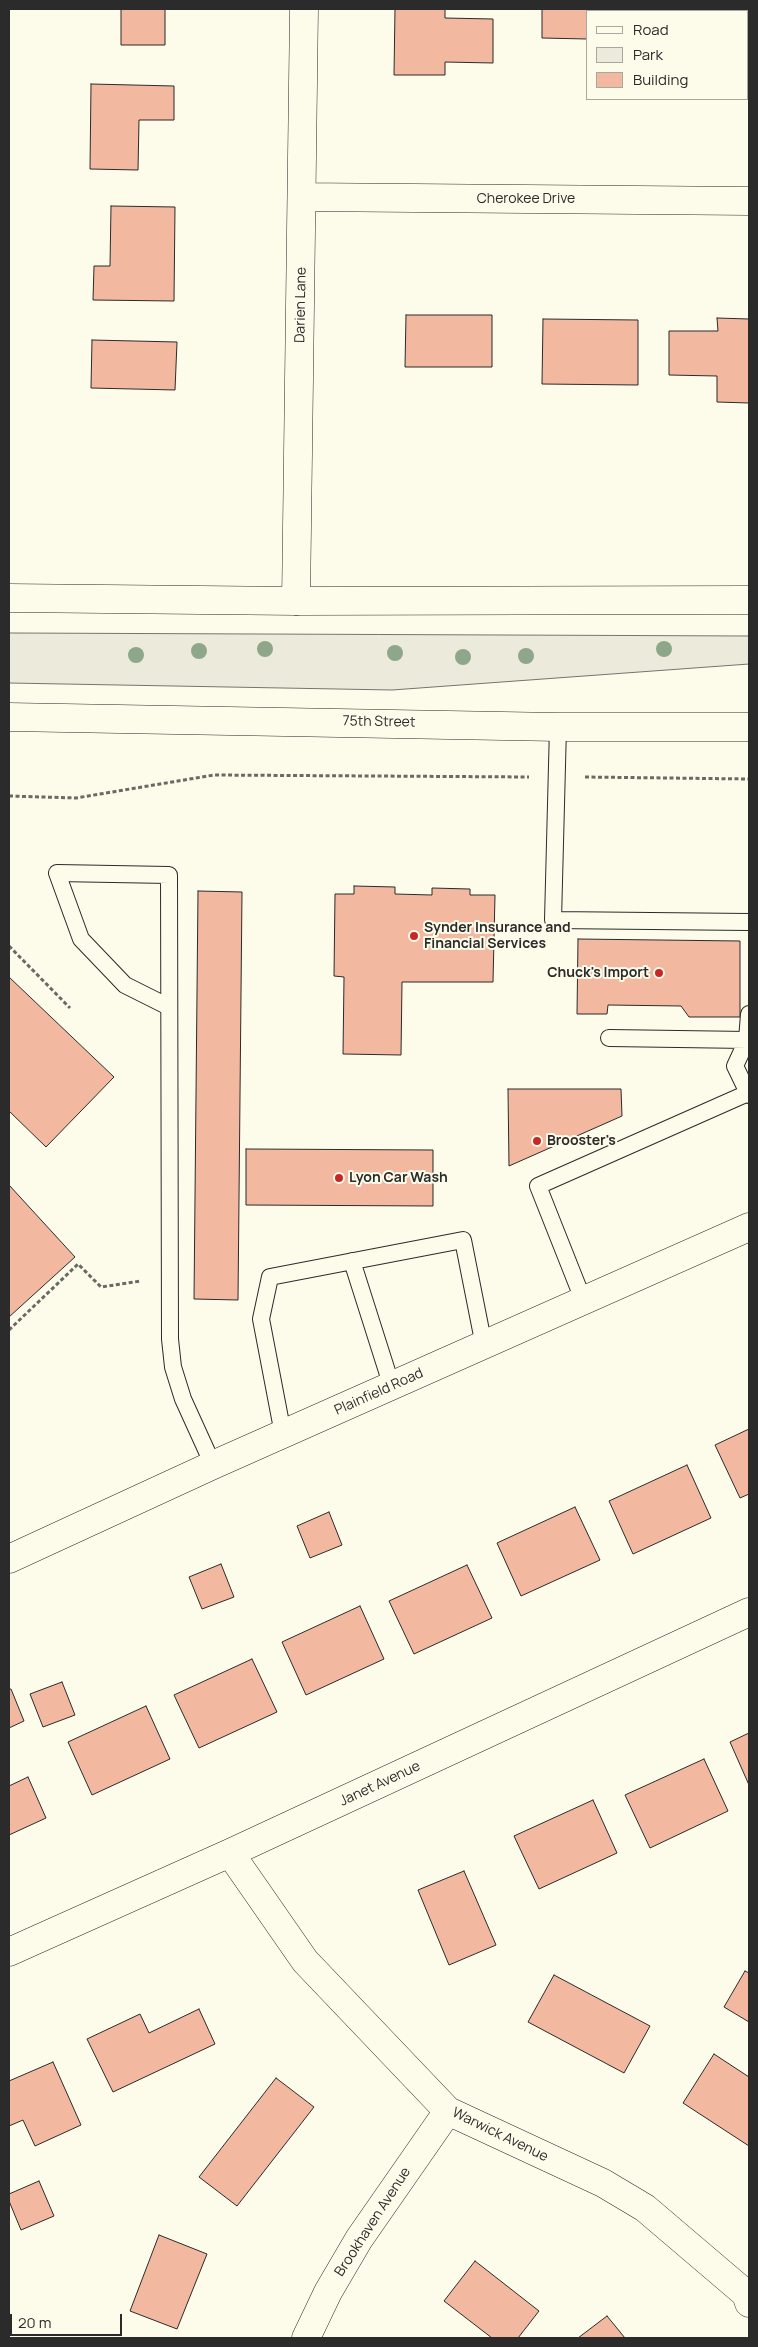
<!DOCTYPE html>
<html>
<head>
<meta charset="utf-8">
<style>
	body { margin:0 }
	#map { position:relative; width:758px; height:2347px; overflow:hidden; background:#fdfbea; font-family:Manrope,sans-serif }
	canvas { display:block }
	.frame { position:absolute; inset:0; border:10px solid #2b2b2b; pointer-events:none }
	.legend { position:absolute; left:586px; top:10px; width:162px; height:90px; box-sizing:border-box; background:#fdfbea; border:1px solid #a9a89e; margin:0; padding:6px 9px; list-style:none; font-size:15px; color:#2b2b2b }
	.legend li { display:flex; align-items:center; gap:10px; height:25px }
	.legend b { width:25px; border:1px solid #a9a89e }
	.scale { position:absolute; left:10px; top:2314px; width:112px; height:22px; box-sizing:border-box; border:2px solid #2b2b2b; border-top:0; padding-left:6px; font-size:15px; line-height:18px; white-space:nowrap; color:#2b2b2b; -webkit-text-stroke:4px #fdfbea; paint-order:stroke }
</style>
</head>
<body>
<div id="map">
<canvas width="758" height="2347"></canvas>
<div class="frame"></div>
<ul class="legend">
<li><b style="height:6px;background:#fdfbea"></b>Road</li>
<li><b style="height:14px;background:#ecebdb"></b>Park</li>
<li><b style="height:14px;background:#f2b8a0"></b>Building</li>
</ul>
<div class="scale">20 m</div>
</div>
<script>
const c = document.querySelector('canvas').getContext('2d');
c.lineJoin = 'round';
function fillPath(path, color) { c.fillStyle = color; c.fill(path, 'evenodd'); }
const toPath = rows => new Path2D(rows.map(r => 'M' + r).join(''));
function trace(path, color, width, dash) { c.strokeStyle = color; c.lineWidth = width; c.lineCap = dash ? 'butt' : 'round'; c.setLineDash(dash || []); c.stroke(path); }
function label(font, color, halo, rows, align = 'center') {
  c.font = font + ' Manrope,sans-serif'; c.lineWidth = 4; c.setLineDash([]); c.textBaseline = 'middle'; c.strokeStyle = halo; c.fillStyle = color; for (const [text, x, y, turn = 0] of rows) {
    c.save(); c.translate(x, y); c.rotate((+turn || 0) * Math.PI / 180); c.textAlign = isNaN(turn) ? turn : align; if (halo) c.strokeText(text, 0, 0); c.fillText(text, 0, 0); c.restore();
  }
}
const green = toPath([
	[9,633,749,636,749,664,392,690,9,683,9,633]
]);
const building = toPath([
	[121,9,165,9,165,45,121,45,121,9],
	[395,9,445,9,445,18,493,19,493,63,445,62,445,75,394,75,395,9],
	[542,9,623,9,623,11,587,11,587,39,542,38,542,9],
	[668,9,719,9,719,11,668,11,668,9],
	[747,20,749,20,749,65,747,64,747,20],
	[91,84,174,86,174,120,139,120,138,170,90,169,91,84],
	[111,206,175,207,174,301,93,300,94,266,110,266,111,206],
	[406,315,492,315,492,367,405,367,406,315],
	[717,318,749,319,749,403,717,402,717,376,669,375,669,331,718,331,717,318],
	[543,319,638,320,638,385,542,384,543,319],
	[92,340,177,342,175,390,91,388,92,340],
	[354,886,395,887,395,894,432,895,432,888,470,889,470,895,495,895,493,982,402,982,401,1055,343,1054,344,977,334,976,335,894,354,894,354,886],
	[198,891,242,892,238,1300,194,1299,198,891],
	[578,939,740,941,740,1017,689,1017,681,1006,608,1005,607,1014,577,1014,578,939],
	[9,977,114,1077,46,1147,9,1111,9,977],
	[508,1089,621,1089,622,1116,509,1166,508,1089],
	[246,1149,433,1150,433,1206,246,1205,246,1149],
	[9,1185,75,1257,9,1317,9,1185],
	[749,1429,749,1494,740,1498,715,1445,749,1429],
	[687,1465,711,1518,633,1554,609,1501,687,1465],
	[575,1507,600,1560,521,1596,497,1543,575,1507],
	[329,1512,342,1545,310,1558,297,1526,329,1512],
	[221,1564,234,1597,202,1609,189,1577,221,1564],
	[467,1565,492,1618,414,1654,389,1601,467,1565],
	[360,1606,384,1659,306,1695,282,1642,360,1606],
	[252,1659,277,1712,199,1748,174,1695,252,1659],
	[62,1682,75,1715,43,1727,30,1694,62,1682],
	[9,1689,11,1689,24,1721,9,1728,9,1689],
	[146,1706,170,1759,92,1795,68,1742,146,1706],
	[749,1733,749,1785,730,1742,749,1733],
	[704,1759,728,1811,650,1848,625,1795,704,1759],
	[28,1777,46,1818,9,1835,9,1786,28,1777],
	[593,1800,617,1853,539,1889,514,1836,593,1800],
	[464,1871,496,1945,449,1965,418,1890,464,1871],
	[745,1971,749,1973,749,2022,724,2007,745,1971],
	[554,1975,650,2026,624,2073,528,2022,554,1975],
	[199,2009,215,2044,113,2092,87,2039,140,2014,149,2033,199,2009],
	[714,2054,749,2077,749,2146,683,2103,714,2054],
	[53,2062,81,2125,35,2146,23,2120,9,2126,9,2081,53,2062],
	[276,2078,314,2107,237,2206,199,2177,276,2078],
	[39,2181,54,2216,21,2230,9,2201,9,2194,39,2181],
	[159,2235,207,2254,177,2329,130,2311,159,2235],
	[475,2261,539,2311,518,2338,492,2338,444,2301,475,2261],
	[607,2316,625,2338,578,2338,607,2316]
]);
const path = toPath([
	[585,777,749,779],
	[9,796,76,798,214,775,529,777],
	[9,946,70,1008],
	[9,1330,78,1264,101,1287,141,1281]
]);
const service = toPath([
	[558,727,553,920,749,922],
	[169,1007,125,985,81,939,57,873,169,875,170,1339,173,1367,183,1399,213,1465],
	[749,1014,747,1040,735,1066,749,1095],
	[609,1038,747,1040],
	[352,1261,392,1387],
	[584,1302,538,1186,748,1093],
	[283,1434,261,1319,270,1277,463,1240,484,1346]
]);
const minor = toPath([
	[302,197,749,201],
	[296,601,304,9],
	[230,1853,305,1961,448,2111,603,2183,645,2208,746,2294,749,2303],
	[9,1952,230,1853,749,1612],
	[306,2338,328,2292,359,2239,448,2111]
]);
const secondary = toPath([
	[9,598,296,601,749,600],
	[9,717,558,727,749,727],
	[9,1559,213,1465,749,1227]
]);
const trees = [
	[265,649],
	[664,649],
	[199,651],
	[395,653],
	[136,655],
	[526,656],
	[463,657]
];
const markers = [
	[414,936,5,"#c62828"],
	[659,973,5,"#c62828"],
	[537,1141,5,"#c62828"],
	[339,1178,5,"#c62828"]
];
const streetNames = [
	["Cherokee Drive",526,199],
	["Darien Lane",301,305,-89],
	["75th Street",379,722,1],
	["Plainfield Road",379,1392,-24],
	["Janet Avenue",380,1784,-25],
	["Warwick Avenue",500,2135,26],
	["Brookhaven Avenue",373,2222,-57]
];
const poiNames = [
	["Synder Insurance and",424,928],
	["Financial Services",424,944],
	["Chuck's Import",649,973,"right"],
	["Brooster's",547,1141],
	["Lyon Car Wash",349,1178]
];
fillPath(green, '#ecebdb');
trace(green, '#74746e', 1);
fillPath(building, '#f2b8a0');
trace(building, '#2b2b2b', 1);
trace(service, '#2b2b2b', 18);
trace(minor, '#2b2b2b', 29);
trace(secondary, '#2b2b2b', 29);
trace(path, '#6a6964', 3, [4, 2.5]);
trace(service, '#fdfbea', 16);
trace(minor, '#fdfbea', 28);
trace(secondary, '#fdfbea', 28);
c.fillStyle = '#8ea78a';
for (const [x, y] of trees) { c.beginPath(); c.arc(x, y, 8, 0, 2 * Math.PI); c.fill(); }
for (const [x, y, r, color] of markers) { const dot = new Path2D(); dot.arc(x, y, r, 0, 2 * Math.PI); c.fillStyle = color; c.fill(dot); trace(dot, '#fdfbea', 2); }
label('14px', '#2b2b2b', '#fdfbea', streetNames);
label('bold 14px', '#2b2b2b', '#fdfbea', poiNames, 'left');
</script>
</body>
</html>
